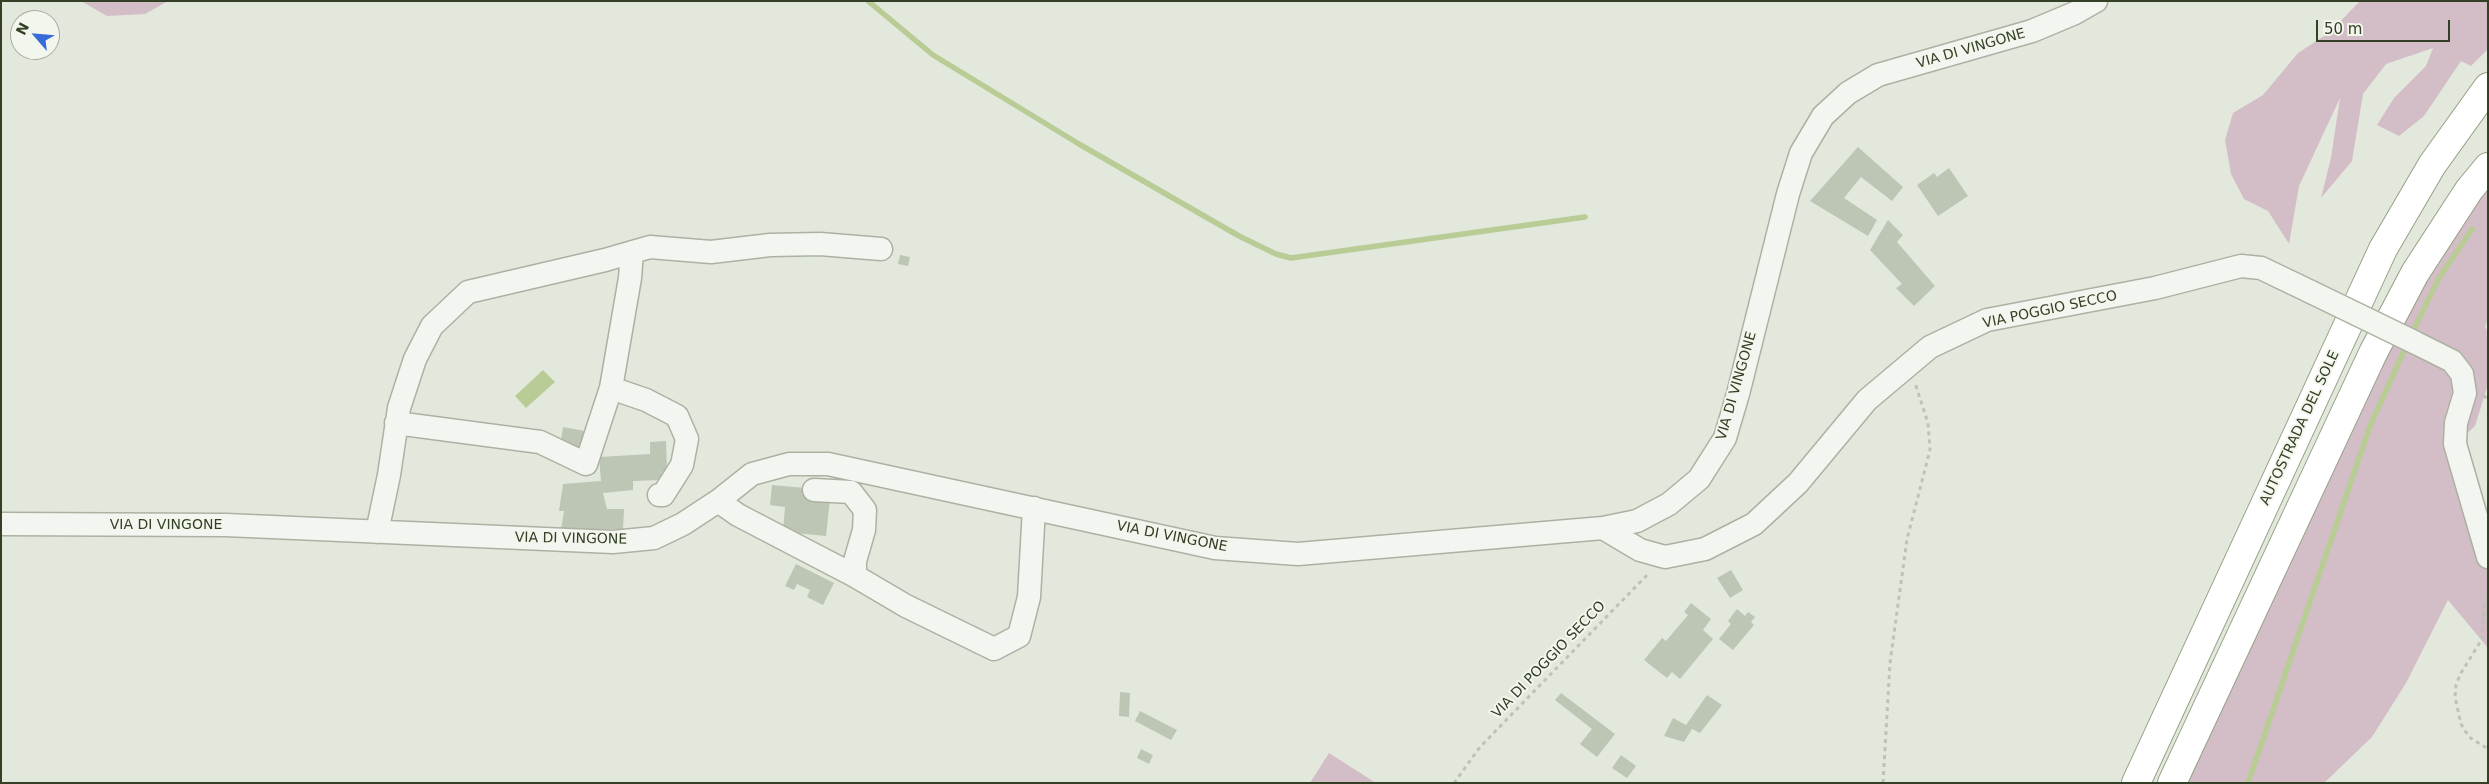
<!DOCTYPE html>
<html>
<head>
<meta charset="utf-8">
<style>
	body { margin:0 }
	#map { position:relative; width:2489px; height:784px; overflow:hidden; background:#e3e8dd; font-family:"DejaVu Sans",sans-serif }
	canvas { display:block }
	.frame { position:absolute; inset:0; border:2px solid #344025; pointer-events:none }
	.north { position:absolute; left:10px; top:10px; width:50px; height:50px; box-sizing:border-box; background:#f2f6ed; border:1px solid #a6ad9d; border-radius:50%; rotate:297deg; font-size:14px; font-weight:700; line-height:20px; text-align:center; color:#344025 }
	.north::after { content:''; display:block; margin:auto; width:18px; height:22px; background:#376bd9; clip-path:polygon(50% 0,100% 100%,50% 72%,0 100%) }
	.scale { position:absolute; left:2316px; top:20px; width:134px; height:22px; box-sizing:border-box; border:2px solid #344025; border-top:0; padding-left:6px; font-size:15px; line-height:18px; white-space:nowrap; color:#344025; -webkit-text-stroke:4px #f2f6ed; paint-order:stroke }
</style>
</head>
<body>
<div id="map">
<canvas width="2489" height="784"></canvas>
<div class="frame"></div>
<div class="north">N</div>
<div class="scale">50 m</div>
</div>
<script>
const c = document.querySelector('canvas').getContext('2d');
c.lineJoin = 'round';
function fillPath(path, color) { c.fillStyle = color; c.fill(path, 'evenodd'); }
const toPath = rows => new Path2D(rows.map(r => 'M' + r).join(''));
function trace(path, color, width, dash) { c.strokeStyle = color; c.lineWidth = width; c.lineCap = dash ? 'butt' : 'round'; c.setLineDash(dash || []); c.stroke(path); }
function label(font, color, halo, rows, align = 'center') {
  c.font = font + ' "DejaVu Sans",sans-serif'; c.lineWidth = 4; c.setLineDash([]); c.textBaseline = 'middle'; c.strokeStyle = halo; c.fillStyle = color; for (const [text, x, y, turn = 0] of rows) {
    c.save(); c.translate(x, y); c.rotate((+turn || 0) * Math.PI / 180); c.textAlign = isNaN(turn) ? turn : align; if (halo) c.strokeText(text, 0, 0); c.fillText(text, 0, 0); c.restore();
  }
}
const green = toPath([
	[81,1,168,1,145,14,107,16],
	[2360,1,2488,1,2488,49,2471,66,2461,61,2424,116,2399,136,2377,125,2394,98,2426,66,2433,48,2386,64,2363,94,2352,161,2321,198,2331,158,2340,98,2299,186,2289,244,2268,211,2244,199,2231,174,2225,140,2233,113,2263,95,2298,53,2330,32],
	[2488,183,2488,320,2485,327,2488,331,2488,384,2475,426,2455,444,2488,557,2488,648,2448,600,2406,683,2372,737,2324,783,2184,783,2417,289],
	[1329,753,1376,783,1310,783]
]);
const water = toPath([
	[543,370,555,382,526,408,515,396]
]);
const stream = toPath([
	[868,1,933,55,1079,144,1239,236,1276,254,1291,258,1585,217],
	[2411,335,2439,278,2472,229],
	[2248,783,2370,426,2407,344]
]);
const building = toPath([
	[1858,147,1903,187,1892,201,1861,177,1844,198,1877,220,1868,236,1810,201],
	[1949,168,1968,196,1938,216,1917,185,1934,173,1937,177],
	[1888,220,1903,235,1897,242,1935,286,1914,306,1896,288,1902,284,1870,250],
	[900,255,910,257,908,266,898,264],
	[563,427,590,432,587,450,560,446],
	[666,441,667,471,662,472,661,480,633,481,633,490,603,493,607,509,624,509,623,529,561,530,564,511,559,511,563,484,601,481,599,457,650,454,650,442],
	[772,485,805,488,804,497,830,499,826,536,783,532,785,507,770,505],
	[796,564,834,583,823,605,807,597,810,590,797,584,794,590,785,586],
	[1731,570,1743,590,1730,598,1717,578],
	[1691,603,1711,619,1703,630,1713,639,1680,679,1672,672,1667,678,1644,660,1662,638,1666,641,1688,615,1684,612],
	[1737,609,1745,616,1748,612,1755,617,1751,622,1754,625,1733,650,1719,639,1731,624,1728,621],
	[1120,692,1130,693,1129,717,1119,716],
	[1561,693,1615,734,1597,757,1580,744,1592,729,1555,700],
	[1707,695,1722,705,1700,733,1692,729,1684,742,1664,736,1673,718,1686,725],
	[1140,711,1177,730,1171,740,1135,721],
	[1141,749,1153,755,1149,764,1137,758],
	[1621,755,1636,766,1627,778,1612,768]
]);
const path = toPath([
	[2484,395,2488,401],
	[2488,596,2484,607,2482,639,2461,673,2456,685,2455,697,2461,724,2469,737,2488,749],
	[1454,783,1480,747,1649,573],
	[1883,783,1890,663,1907,539,1930,450,1928,423,1915,383]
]);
const minor = toPath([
	[2414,342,2452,361,2462,374,2465,393,2456,423,2455,444,2488,557],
	[611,388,646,400,677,416,687,439,682,465,663,495,659,495],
	[396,423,540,442,586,464,611,388,630,278,632,252],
	[814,490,851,492,865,510,864,530,855,561,855,576],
	[718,501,738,515,855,576,906,606,994,649,1019,636,1029,597,1034,508],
	[1,524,226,525,613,542,654,538,683,524,718,501,752,474,789,464,828,464,1215,548,1298,554,1603,528,1637,521,1669,504,1699,479,1725,438,1738,394,1788,194,1801,153,1823,116,1848,93,1878,75,2032,31,2075,13,2096,1],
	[1603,528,1640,550,1665,557,1705,549,1754,524,1798,483,1867,400,1930,347,1987,320,2155,288,2241,266,2261,268,2311,292],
	[377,532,389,475,399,408,415,359,432,326,468,292,605,260,650,247,711,252,770,245,820,244,881,249]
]);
const highway = toPath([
	[2136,783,2383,249,2432,165,2488,87],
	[2172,783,2373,353,2415,273,2469,190,2488,167]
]);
const minorBridge = toPath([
	[2311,292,2414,342]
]);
const streetNames = [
	["VIA DI VINGONE",1971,49,-16],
	["VIA POGGIO SECCO",2050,310,-12],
	["VIA DI VINGONE",1737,386,-74],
	["AUTOSTRADA DEL SOLE",2300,428,-65],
	["VIA DI VINGONE",166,525],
	["VIA DI VINGONE",1172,537,11],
	["VIA DI VINGONE",571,539,1],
	["VIA DI POGGIO SECCO",1549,660,-46]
];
fillPath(green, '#d3bdc7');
fillPath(water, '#b9cc95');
trace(stream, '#b9cc95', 5.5);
fillPath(building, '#bdc5b4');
trace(minor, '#abb2a2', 25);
trace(highway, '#94a083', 30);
trace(path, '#bec3b7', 3, [4, 4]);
trace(minor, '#f3f6f0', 22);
trace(highway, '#fff', 28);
trace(minorBridge, '#abb2a2', 25, []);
trace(minorBridge, '#f3f6f0', 22);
label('14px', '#344025', '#f2f6ed', streetNames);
</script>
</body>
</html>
